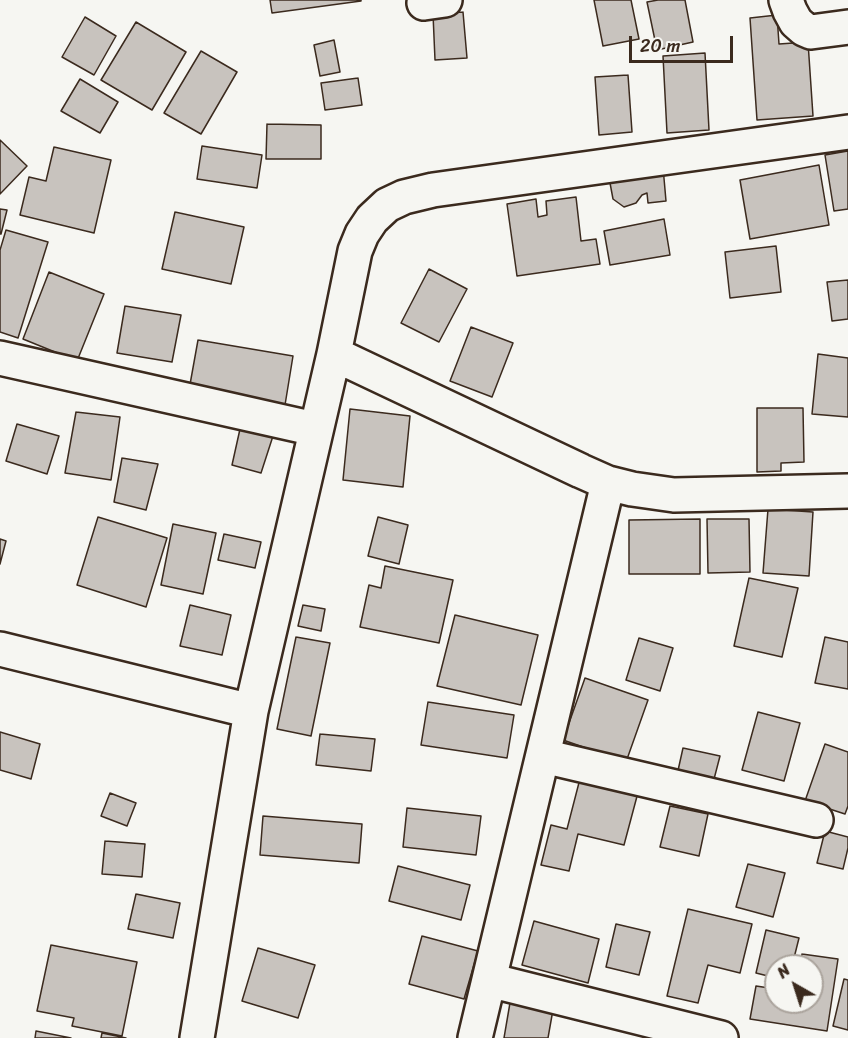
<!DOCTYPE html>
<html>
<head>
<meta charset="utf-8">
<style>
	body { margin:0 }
	#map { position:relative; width:848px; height:1038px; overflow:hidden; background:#f6f6f2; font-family:Sriracha,sans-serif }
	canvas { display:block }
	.north { position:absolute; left:764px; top:954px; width:60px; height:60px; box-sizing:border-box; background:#f6f6f2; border:2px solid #aba49d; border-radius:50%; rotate:321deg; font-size:16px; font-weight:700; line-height:24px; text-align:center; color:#3b2a1e }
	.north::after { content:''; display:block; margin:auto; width:21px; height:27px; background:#3b2a1e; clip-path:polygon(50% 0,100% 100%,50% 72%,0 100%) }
	.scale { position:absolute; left:629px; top:36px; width:104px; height:27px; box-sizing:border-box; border:3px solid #3b2a1e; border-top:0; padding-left:8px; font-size:18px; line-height:21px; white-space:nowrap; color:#3b2a1e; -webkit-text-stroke:4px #f6f6f2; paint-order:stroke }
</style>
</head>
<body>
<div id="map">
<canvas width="848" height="1038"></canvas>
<div class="north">N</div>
<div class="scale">20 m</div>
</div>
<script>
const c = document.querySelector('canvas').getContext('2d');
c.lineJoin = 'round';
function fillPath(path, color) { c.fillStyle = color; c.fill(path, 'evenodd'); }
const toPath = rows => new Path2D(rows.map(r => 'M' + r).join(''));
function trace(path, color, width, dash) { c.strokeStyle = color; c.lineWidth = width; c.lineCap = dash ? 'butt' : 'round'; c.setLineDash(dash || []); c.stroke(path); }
const building = toPath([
	[270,0,361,0,361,1,272,13,270,0],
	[594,0,631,0,639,39,603,46,594,0],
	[658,0,685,0,693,42,657,50,647,2,658,0],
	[463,12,467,58,435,60,433,14,463,12],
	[777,15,779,44,808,42,813,116,757,120,750,18,777,15],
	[85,17,116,36,94,75,62,57,85,17],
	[136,22,186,52,152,110,101,80,136,22],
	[334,40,340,72,320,76,314,45,334,40],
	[201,51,237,72,201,134,164,113,201,51],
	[705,53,709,130,667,133,663,56,705,53],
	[628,75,632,132,599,135,595,77,628,75],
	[358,78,362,105,325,110,321,83,358,78],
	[80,79,118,102,100,133,61,111,80,79],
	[267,124,321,125,321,159,266,159,267,124],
	[0,140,27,166,0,194,0,140],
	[202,146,262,155,257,188,197,179,202,146],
	[54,147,111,160,94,233,20,215,29,177,46,181,54,147],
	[848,151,848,209,834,211,825,155,848,151],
	[819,165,829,225,750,239,740,180,819,165],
	[663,167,666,201,648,203,647,193,642,195,636,203,624,207,613,199,610,183,620,172,633,170,640,178,663,167],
	[576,197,581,241,596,239,600,264,517,276,507,204,536,199,538,217,547,215,546,201,576,197],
	[0,209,7,210,1,234,0,234,0,209],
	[175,212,244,227,231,284,162,269,175,212],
	[664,219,670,255,610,265,604,231,664,219],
	[6,230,48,242,18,338,0,332,0,250,6,230],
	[776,246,781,292,730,298,725,252,776,246],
	[429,269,467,289,439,342,401,323,429,269],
	[49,272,104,294,77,361,23,339,49,272],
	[848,280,848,319,832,321,827,282,848,280],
	[125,306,181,315,172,362,117,353,125,306],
	[471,327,513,343,492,397,450,381,471,327],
	[198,340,293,356,285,405,189,390,198,340],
	[818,354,848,358,848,417,812,414,818,354],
	[757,408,803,408,804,462,781,463,781,471,757,472,757,408],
	[350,409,410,416,403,487,343,480,350,409],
	[76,412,120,417,111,480,65,473,76,412],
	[17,424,59,436,47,474,6,461,17,424],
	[240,429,273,436,261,473,232,465,240,429],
	[122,458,158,464,146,510,114,502,122,458],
	[768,509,813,512,809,576,763,573,768,509],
	[98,517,167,538,146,607,77,585,98,517],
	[378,517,408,525,399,564,368,556,378,517],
	[700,519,700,574,629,574,629,520,700,519],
	[707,519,749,519,750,572,708,573,707,519],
	[173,524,216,533,203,594,161,585,173,524],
	[224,534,261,542,255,568,218,560,224,534],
	[0,539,6,541,0,564,0,539],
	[385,566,453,580,439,643,360,627,369,585,381,588,385,566],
	[749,578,798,588,782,657,734,646,749,578],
	[190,605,231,615,222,655,180,646,190,605],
	[303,605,325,609,321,631,298,626,303,605],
	[455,615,538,635,521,705,437,686,455,615],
	[296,637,330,643,311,736,277,729,296,637],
	[825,637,848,642,848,689,815,683,825,637],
	[639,638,673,648,660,691,626,680,639,638],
	[585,678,648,700,626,762,563,740,585,678],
	[428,702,514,715,507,758,421,745,428,702],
	[758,712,800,723,784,781,742,770,758,712],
	[0,732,40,744,31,779,0,770,0,732],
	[320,734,375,739,371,771,316,765,320,734],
	[825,744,848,752,848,806,845,814,805,801,825,744],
	[683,748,720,756,713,783,677,775,683,748],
	[582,771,640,785,624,845,578,834,569,871,541,865,551,825,567,829,582,771],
	[110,793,136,803,127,826,101,816,110,793],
	[670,806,708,814,699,856,660,847,670,806],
	[407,808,481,816,476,855,403,847,407,808],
	[263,816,362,824,359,863,260,855,263,816],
	[825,831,848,837,848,848,843,869,817,863,825,831],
	[105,841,145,844,142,877,102,874,105,841],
	[748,864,785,873,773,917,736,907,748,864],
	[398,866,470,885,461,920,389,901,398,866],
	[136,894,180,903,173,938,128,929,136,894],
	[688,909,752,924,740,973,708,965,698,1003,667,996,688,909],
	[534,921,599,939,588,983,522,965,534,921],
	[616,924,650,932,639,975,606,967,616,924],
	[766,930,799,938,792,966,776,966,776,978,756,973,766,930],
	[422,936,478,951,464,999,409,984,422,936],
	[51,945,137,962,122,1036,72,1026,74,1018,37,1011,51,945],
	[258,948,315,965,298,1018,242,1001,258,948],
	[802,954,838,959,827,1031,750,1019,756,986,776,989,776,1002,812,1002,812,966,800,966,802,954],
	[844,979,848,980,848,1030,833,1026,844,979],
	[511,997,554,1004,548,1038,504,1038,511,997],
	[36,1031,71,1038,35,1038,36,1031],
	[102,1033,126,1038,101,1038,102,1033]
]);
const minor = toPath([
	[786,0,790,11,796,22,804,29,811,32,848,27],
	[424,3,445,0],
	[334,354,581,471,608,483,632,489,674,495,848,491],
	[0,358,315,429],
	[0,649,251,711],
	[543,756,816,820],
	[489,980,721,1038],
	[197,1038,251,711,334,354,355,251,362,234,372,219,387,205,404,197,433,190,848,132],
	[475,1038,608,483]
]);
fillPath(building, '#c8c3be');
trace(building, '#3b2a1e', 1.5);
trace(minor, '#3b2a1e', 38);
trace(minor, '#f6f6f2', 33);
</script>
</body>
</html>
